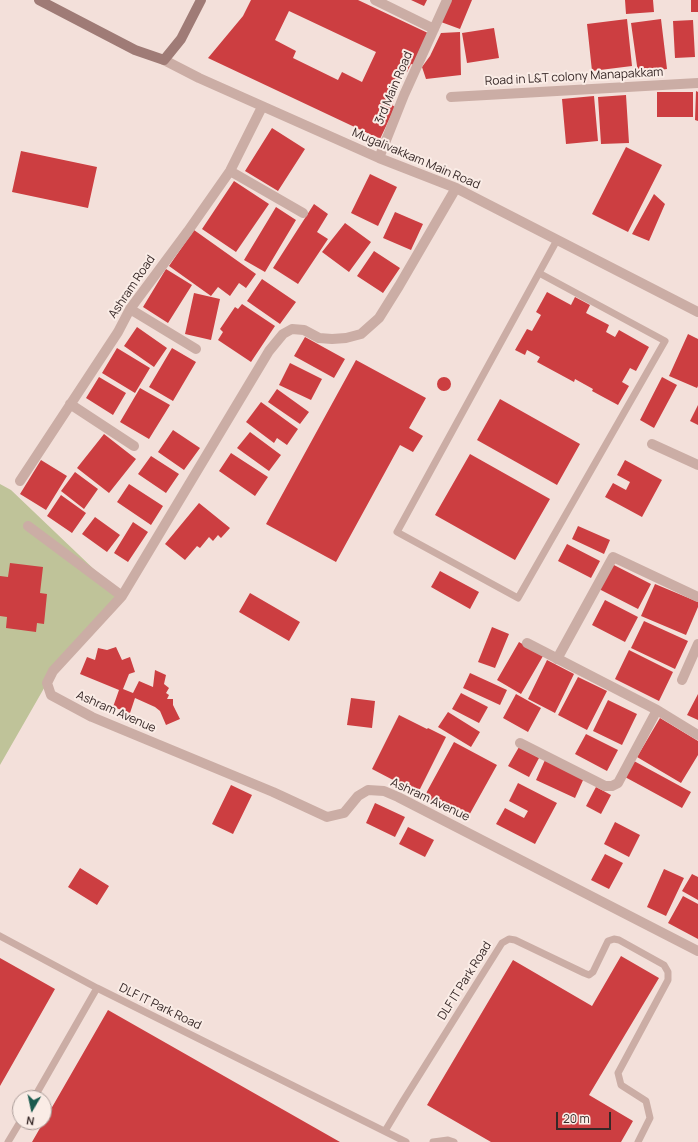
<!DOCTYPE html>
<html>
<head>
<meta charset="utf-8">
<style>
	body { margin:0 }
	#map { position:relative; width:698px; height:1142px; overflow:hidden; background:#f3e0da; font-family:Manrope,sans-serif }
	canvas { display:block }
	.north { position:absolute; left:12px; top:1090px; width:40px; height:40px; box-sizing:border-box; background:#faece6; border:1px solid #ac9e9a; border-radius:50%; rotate:189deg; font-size:11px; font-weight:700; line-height:16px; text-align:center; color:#372827 }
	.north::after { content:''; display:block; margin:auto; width:14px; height:18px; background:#1a5a4e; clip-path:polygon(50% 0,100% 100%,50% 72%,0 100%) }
	.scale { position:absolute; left:556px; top:1112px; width:55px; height:18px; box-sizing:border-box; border:2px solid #372827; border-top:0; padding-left:5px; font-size:12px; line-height:14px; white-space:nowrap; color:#372827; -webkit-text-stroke:3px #faece6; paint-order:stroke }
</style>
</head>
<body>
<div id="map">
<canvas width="698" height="1142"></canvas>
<div class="north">N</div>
<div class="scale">20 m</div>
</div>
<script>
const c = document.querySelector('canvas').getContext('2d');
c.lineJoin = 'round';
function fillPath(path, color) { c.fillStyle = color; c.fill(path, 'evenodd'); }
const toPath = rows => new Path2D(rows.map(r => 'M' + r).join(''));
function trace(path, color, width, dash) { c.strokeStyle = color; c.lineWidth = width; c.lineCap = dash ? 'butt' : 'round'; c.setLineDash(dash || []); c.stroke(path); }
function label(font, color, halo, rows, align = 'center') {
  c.font = font + ' Manrope,sans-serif'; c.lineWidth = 4; c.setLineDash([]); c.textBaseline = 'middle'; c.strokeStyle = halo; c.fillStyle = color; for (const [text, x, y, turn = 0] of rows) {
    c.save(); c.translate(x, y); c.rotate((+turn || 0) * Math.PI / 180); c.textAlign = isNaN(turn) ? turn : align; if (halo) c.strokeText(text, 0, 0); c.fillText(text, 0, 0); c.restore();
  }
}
const green = toPath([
	[0,484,11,490,122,596,47,683,0,765]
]);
const building = toPath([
	[251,0,358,0,430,34,415,65,411,64,407,72,403,70,393,89,398,91,392,105,395,107,380,139,208,58,243,16],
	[289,11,376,52,362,82,342,72,338,80,293,58,296,51,275,40],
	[411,0,427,0,424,6],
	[449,0,472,0,460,29,441,22],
	[625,0,653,0,654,12,626,14],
	[691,0,698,0,698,12,691,12],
	[627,19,632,66,592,71,587,24],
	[661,19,667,69,638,73,631,23],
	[693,20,695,57,675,58,673,21],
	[494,28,499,58,467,63,462,33],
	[460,32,461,75,426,79,422,67,430,56,441,33],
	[696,91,698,92,698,121,695,120],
	[657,92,693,92,693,117,657,117],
	[626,95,629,143,601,144,598,97],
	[594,96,598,141,566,144,562,99],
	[272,128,305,149,278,191,245,171],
	[626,147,662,165,628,232,592,214],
	[21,151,97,167,88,208,12,192],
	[370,174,397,187,378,226,351,213],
	[234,181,269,204,236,252,202,229],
	[654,194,665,204,649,241,632,234],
	[314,204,328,214,317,232,328,239,298,284,273,268],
	[276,207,296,220,265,272,244,260],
	[395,212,423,224,411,250,383,238],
	[345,223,371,242,349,272,322,252],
	[194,230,256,274,246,288,239,283,230,296,218,287,211,296,169,266],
	[374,251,400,268,383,293,357,276],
	[166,269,192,285,168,323,143,307],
	[262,279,296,302,280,324,247,301],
	[547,292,571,305,575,297,590,305,586,313,609,325,606,332,615,337,619,330,649,347,636,371,630,368,622,382,629,386,618,405,592,391,593,389,575,379,574,382,537,362,540,357,527,350,525,355,515,350,527,329,532,331,541,315,536,312],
	[194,293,220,299,211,340,185,334],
	[242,304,275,326,251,362,218,340,223,332,220,329,235,307,238,309],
	[137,327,167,348,154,367,124,346],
	[688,334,698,339,698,386,697,388,669,376],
	[305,337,345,359,334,378,294,356],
	[117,348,150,368,135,393,102,373],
	[172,348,196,362,173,401,149,387],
	[356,360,426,398,409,428,423,436,413,452,400,445,336,562,266,524],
	[290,363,322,379,311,400,279,385],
	'437 384a7 7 0 1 1 14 0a7 7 0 1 1-14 0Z',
	[99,377,126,393,113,415,86,398],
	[662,377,677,385,654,428,640,420],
	[140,388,170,405,149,439,120,422],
	[277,389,309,412,300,424,268,402],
	[500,399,580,444,557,485,477,440],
	[261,402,298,429,287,445,277,438,274,443,246,422],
	[698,405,698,425,690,421],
	[173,430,200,448,184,470,158,452],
	[250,432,281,455,269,471,237,448],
	[104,434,136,459,109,493,77,468],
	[231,453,268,477,255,496,219,471],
	[470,454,550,499,515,560,435,515],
	[151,456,179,474,166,493,138,474],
	[41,460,67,476,46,510,20,494],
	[625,460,662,480,642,517,605,497,613,483,626,490,630,482,617,475],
	[75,472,98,489,84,509,61,491],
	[129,484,163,506,151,525,117,502],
	[61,495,86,513,72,533,47,516],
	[199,503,230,528,221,538,218,535,213,541,209,537,200,548,197,546,185,560,165,544],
	[95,517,120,535,107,552,82,534],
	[133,522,148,532,128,562,114,553],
	[578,526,610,540,604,554,572,539],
	[567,544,600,561,591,578,558,561],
	[10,563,43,567,40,593,47,594,44,624,37,623,36,632,6,628,7,617,0,616,0,576,8,577],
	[612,564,651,584,638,609,599,589],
	[440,571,479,592,470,609,431,587],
	[655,584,698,602,698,607,686,635,641,616],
	[250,593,300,622,289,641,239,612],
	[605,600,638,617,625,642,592,625],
	[644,621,688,641,675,669,631,648],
	[492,627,509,634,495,668,478,662],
	[519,642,543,656,521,694,497,680],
	[116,647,122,660,130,657,135,672,129,674,123,689,133,693,139,681,153,687,155,670,166,675,164,684,169,688,166,693,169,695,167,699,173,699,173,705,180,719,166,725,160,711,155,707,135,698,130,713,113,707,119,690,80,674,87,657,95,660,98,648,107,650],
	[629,650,673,672,659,701,615,679],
	[547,660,574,674,555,713,528,699],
	[470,673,507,690,500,705,463,688],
	[578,677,607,691,587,730,558,715],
	[461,693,488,707,479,723,452,709],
	[516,694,541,708,528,732,503,718],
	[698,694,698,720,687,715],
	[351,698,375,701,372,728,347,725],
	[608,700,637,714,622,745,593,731],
	[448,712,480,732,471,747,438,727],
	[399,715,427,729,428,728,446,737,418,793,372,769],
	[660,718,698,741,698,755,681,783,637,757],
	[586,734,618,750,607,771,575,754],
	[454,742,497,765,467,819,424,797],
	[519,747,539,758,529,777,508,766],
	[545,760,584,778,575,798,536,780],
	[634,761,691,792,682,808,625,777],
	[518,783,557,803,535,844,496,824,505,808,524,818,528,811,509,801],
	[231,785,252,795,233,834,212,824],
	[596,787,611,795,601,814,586,806],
	[375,803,405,817,395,837,366,823],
	[615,822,640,835,629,857,604,844],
	[408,827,434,840,425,857,399,844],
	[605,854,623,863,609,889,591,880],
	[80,868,109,886,97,905,68,887],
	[664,869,684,878,666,916,647,907],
	[692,874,698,877,698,900,682,891],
	[683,896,698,904,698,939,668,923],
	[621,956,659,978,589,1095,633,1121,621,1142,491,1142,427,1105,513,960,592,1006],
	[0,958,55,989,0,1086],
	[108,1010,340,1142,32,1142]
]);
const service = toPath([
	[539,273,665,341,518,598,397,532,557,240],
	[0,936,97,988,406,1142],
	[34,1098,97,988],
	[385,1131,403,1101,502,943,509,939,515,940,584,973,589,975,593,972,608,941,614,939,619,940,664,965,668,972,668,980,618,1073,621,1085,646,1101,650,1118,638,1142],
	[8,1142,20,1122],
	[433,1142,448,1140,454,1142]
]);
const minor = toPath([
	[375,0,434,29],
	[164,60,199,78,379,158,456,188,698,312],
	[451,97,698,83],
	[379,158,404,95,447,0],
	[230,171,303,213],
	[456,188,399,286,379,318,361,334,346,338,332,339,319,338,304,330,292,329,283,334,269,351,122,596,53,671,47,683,51,695,92,717,273,792,327,817,344,813,358,796,368,790,384,791,398,797,698,951],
	[130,309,196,349],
	[70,404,134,446],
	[652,444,698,465],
	[20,481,118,332,130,309,188,231,230,171,262,107],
	[28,526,122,596],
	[527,643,657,710],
	[557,659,613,557,698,597],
	[682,680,698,644],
	[520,743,605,786,612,786,618,783,657,710,698,735]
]);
const secondary = toPath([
	[39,0,135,50,164,60,181,39,201,0]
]);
const streetNames = [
	["Road in L&T colony Manapakkam",574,77,-3],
	["3rd Main Road",394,88,-67],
	["Mugalivakkam Main Road",416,159,23],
	["Ashram Road",132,287,-56],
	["Ashram Avenue",116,712,24],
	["Ashram Avenue",430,800,25],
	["DLF IT Park Road",465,981,-58],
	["DLF IT Park Road",160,1007,26]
];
fillPath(green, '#bfc399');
fillPath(building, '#cc3e41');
trace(service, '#cbada5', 7);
trace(minor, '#cbada5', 10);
trace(secondary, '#9f7b76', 10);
label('12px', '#372827', '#faece6', streetNames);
</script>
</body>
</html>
